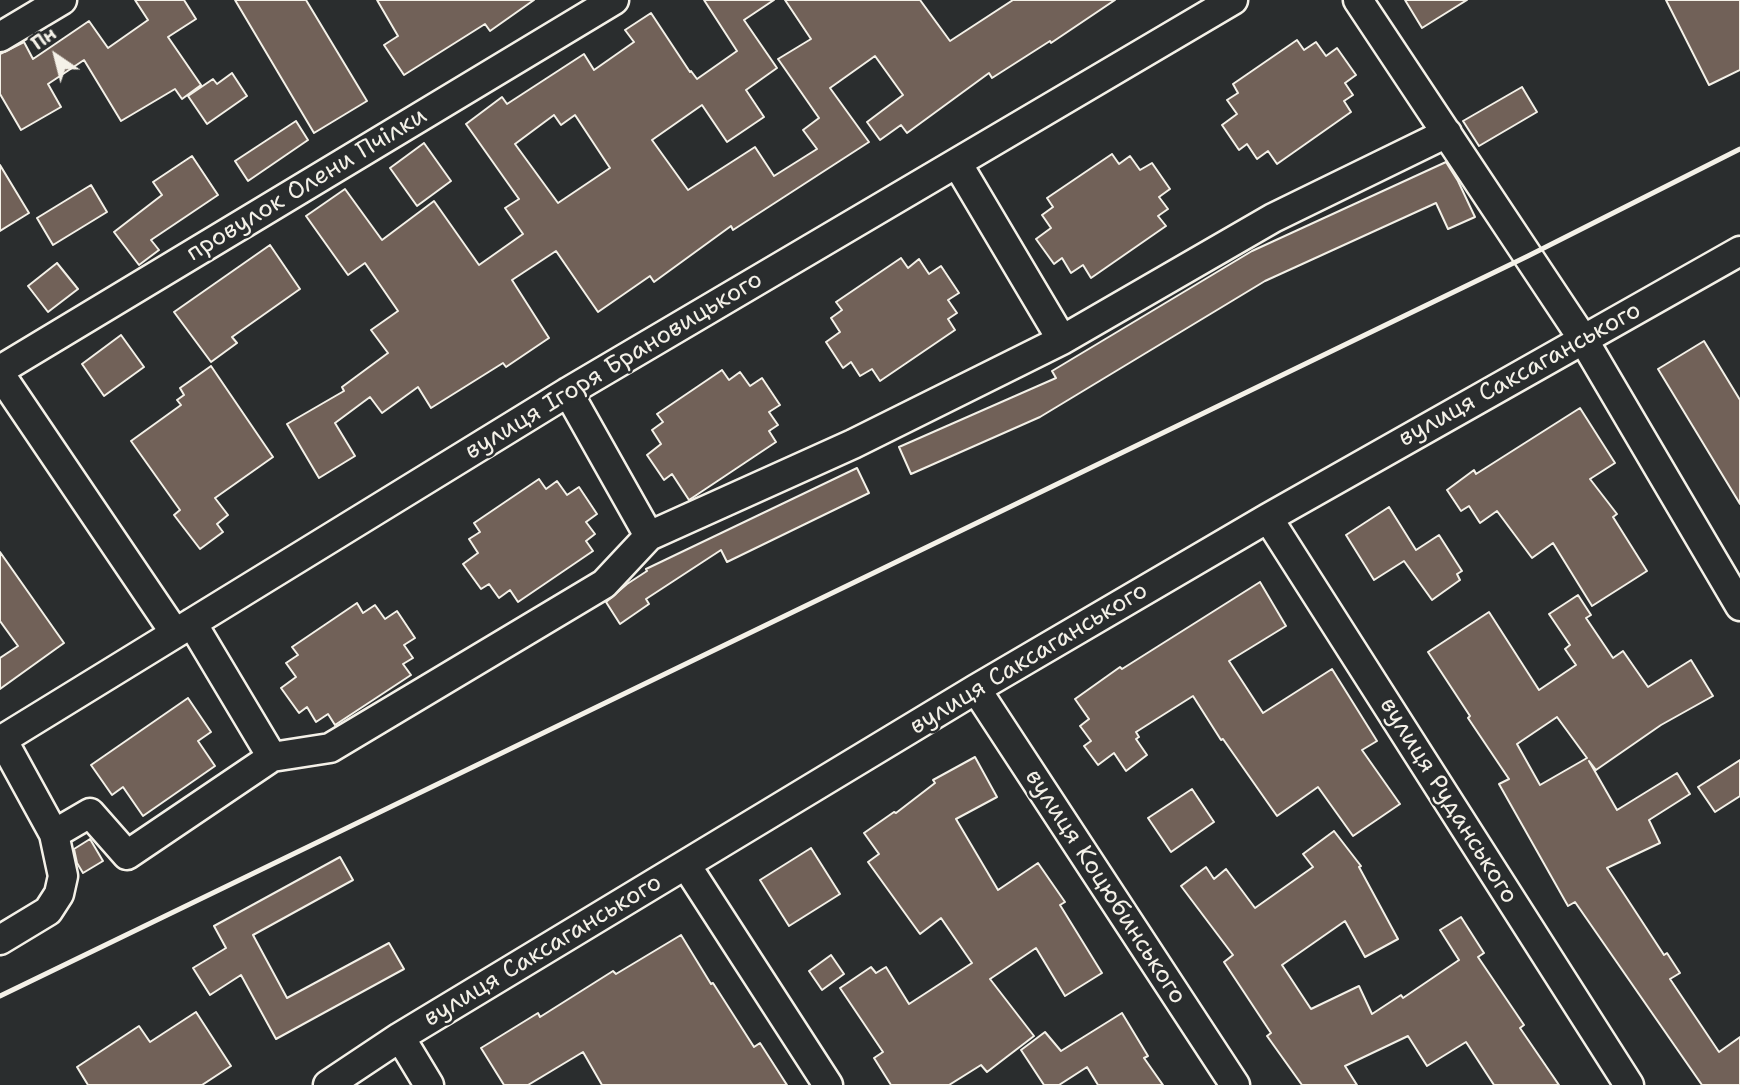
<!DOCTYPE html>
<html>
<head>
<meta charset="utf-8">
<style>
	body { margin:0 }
	#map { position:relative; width:1740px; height:1085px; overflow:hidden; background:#2a2d2e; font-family:"Shantell Sans",sans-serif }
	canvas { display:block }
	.north { position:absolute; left:21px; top:21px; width:70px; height:70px; -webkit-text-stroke:5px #2a2d2e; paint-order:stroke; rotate:325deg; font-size:19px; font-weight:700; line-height:28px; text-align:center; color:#f4f1e8 }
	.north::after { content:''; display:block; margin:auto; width:24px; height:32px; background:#f4f1e8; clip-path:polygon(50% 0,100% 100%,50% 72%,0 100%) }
</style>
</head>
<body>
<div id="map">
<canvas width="1740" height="1085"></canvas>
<div class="north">Пн</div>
</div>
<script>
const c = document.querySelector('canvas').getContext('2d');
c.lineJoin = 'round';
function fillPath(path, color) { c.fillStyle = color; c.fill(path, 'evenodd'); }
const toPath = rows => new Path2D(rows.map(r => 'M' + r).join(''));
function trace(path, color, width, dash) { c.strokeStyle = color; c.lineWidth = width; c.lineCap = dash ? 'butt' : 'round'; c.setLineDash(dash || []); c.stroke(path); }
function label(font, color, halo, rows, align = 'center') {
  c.font = font + ' "Shantell Sans",sans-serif'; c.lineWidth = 5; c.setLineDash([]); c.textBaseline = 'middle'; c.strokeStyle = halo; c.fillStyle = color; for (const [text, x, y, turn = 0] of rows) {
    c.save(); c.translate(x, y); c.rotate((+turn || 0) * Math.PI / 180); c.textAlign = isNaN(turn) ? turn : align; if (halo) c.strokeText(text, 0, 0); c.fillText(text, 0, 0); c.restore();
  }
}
const building = toPath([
	[135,0,184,0,196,19,168,37,201,85,182,99,175,89,121,121,84,60,48,84,61,107,21,130,0,94,0,54,24,42,33,59,89,21,108,48,148,20,135,0],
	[235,0,306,0,367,101,314,133,235,0],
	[377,0,534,0,490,31,485,24,404,75,384,45,398,36,377,0],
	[704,0,774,0,744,20,777,68,746,90,764,117,727,142,702,105,652,140,688,190,755,147,774,176,817,149,803,130,819,118,778,59,811,39,785,0,920,0,950,41,1013,0,1115,0,1051,43,1050,41,992,78,989,73,907,133,901,125,880,140,867,122,903,95,875,56,830,88,869,142,733,230,731,226,654,282,650,276,598,312,556,251,512,280,549,338,506,367,503,363,431,408,418,387,382,413,370,397,335,423,355,456,319,478,287,424,344,391,342,387,388,353,371,330,398,311,365,263,348,275,306,216,345,189,382,240,434,201,479,265,523,234,505,208,519,199,466,124,502,97,507,104,584,54,594,70,634,42,625,30,651,13,690,72,691,71,697,79,737,51,704,0],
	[554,115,561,125,575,115,610,168,558,203,515,144,554,115],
	[1405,0,1467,0,1422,28,1405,0],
	[1666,0,1740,0,1740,70,1709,85,1666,0],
	[1297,40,1304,50,1316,42,1326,56,1337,48,1356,75,1345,83,1353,95,1344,101,1351,112,1277,164,1268,151,1257,159,1247,144,1239,150,1222,125,1237,114,1227,100,1238,93,1233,84,1297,40],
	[232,73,247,96,207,124,188,96,213,79,217,84,232,73],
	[1522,87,1537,112,1479,146,1463,121,1522,87],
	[296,121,308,140,248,181,235,161,296,121],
	[424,143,451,181,417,206,390,168,424,143],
	[1112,154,1119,164,1130,156,1140,170,1152,163,1170,189,1159,197,1168,209,1158,216,1166,226,1091,278,1083,265,1071,273,1062,258,1054,264,1036,239,1051,228,1042,215,1053,207,1047,198,1112,154],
	[192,156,218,195,151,240,159,250,139,265,114,232,162,195,153,182,192,156],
	[1446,162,1458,181,1475,217,1448,229,1436,203,1265,281,1040,417,911,474,899,447,1056,378,1052,371,1252,251,1446,162],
	[0,165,29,213,0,231,0,165],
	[91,185,107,212,53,245,37,218,91,185],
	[270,245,300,289,232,337,237,343,211,362,174,312,270,245],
	[901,258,908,268,919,259,929,274,941,266,959,293,948,300,957,313,948,319,955,330,880,381,872,369,860,376,851,362,843,368,826,342,840,332,831,318,842,310,836,302,901,258],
	[57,263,78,289,48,312,28,286,57,263],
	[121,335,144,367,104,396,82,364,121,335],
	[1704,341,1740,400,1740,504,1658,369,1704,341],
	[211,366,273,457,215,498,228,515,217,524,223,532,200,549,174,515,180,510,131,441,181,405,177,400,184,395,180,388,211,366],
	[722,370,729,380,740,372,750,386,762,378,780,405,769,412,778,425,769,431,776,442,689,500,672,474,664,480,647,455,661,444,652,430,663,422,657,414,722,370],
	[1580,408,1615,463,1590,479,1617,514,1613,517,1647,571,1592,606,1553,543,1532,558,1497,511,1480,523,1469,506,1461,511,1447,490,1474,470,1476,474,1580,408],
	[857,468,869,493,727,562,721,550,646,599,649,604,620,624,606,602,627,584,647,571,646,569,857,468],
	[539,479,546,489,557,481,567,495,579,487,597,514,586,522,595,534,586,541,593,551,518,602,510,590,499,598,489,584,481,589,463,564,478,553,469,539,480,532,474,523,539,479],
	[1389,507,1416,550,1439,535,1462,571,1457,574,1460,580,1432,600,1404,561,1374,580,1346,535,1389,507],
	[0,552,64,643,0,689,0,658,18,646,0,621,0,552],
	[1260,582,1286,626,1229,661,1263,713,1332,669,1377,741,1362,750,1400,804,1353,836,1318,787,1277,816,1223,739,1221,740,1193,696,1136,732,1139,737,1136,739,1147,755,1126,771,1114,753,1098,765,1084,746,1091,741,1080,726,1089,719,1075,699,1120,667,1122,669,1260,582],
	[1578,595,1591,615,1586,618,1613,658,1623,651,1648,687,1691,660,1713,696,1661,725,1596,770,1589,761,1617,810,1677,773,1690,794,1649,820,1660,843,1607,868,1664,955,1667,953,1680,973,1670,979,1719,1052,1740,1037,1740,1085,1702,1085,1575,902,1568,906,1499,784,1509,779,1468,718,1470,716,1428,652,1489,612,1539,690,1576,665,1565,649,1570,645,1549,614,1578,595],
	[1557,717,1587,758,1540,785,1517,744,1557,717],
	[357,603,363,613,375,605,385,619,397,611,415,638,404,645,413,658,403,664,411,675,335,725,328,714,316,722,307,707,299,713,281,688,296,677,286,663,298,655,292,647,357,603],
	[188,698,211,732,198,741,215,766,143,816,123,787,112,795,91,765,188,698],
	[975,757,997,797,956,819,998,890,1038,863,1065,902,1060,905,1102,973,1065,996,1036,948,990,979,1034,1036,987,1072,981,1065,949,1085,891,1085,874,1058,883,1052,840,988,871,967,876,973,886,967,909,1004,972,963,941,918,920,934,868,862,879,854,864,833,894,812,896,813,935,783,933,780,975,757],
	[1740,760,1740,796,1715,812,1698,787,1740,760],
	[1192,789,1214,822,1171,852,1148,818,1192,789],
	[1334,831,1361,866,1359,867,1398,939,1365,957,1345,921,1282,965,1311,1009,1359,986,1372,1014,1401,995,1403,998,1459,960,1440,930,1461,917,1484,953,1478,957,1524,1025,1520,1028,1559,1085,1494,1085,1466,1042,1427,1066,1408,1036,1345,1066,1357,1085,1302,1085,1267,1036,1271,1033,1224,962,1233,955,1181,886,1206,867,1214,879,1226,869,1255,908,1313,867,1303,854,1334,831],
	[90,839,103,861,83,873,77,863,74,849,90,839],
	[811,848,840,894,789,926,760,880,811,848],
	[340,857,353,880,253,935,287,998,389,943,404,969,276,1039,241,975,210,995,193,968,226,948,214,926,340,857],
	[681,935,711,984,713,983,754,1047,760,1043,787,1085,602,1085,583,1052,528,1085,504,1085,481,1048,538,1013,540,1017,613,971,616,974,681,935],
	[831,955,844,974,822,990,809,971,831,955],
	[196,1012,231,1066,202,1085,88,1085,77,1067,139,1026,150,1042,196,1012],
	[1122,1013,1148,1056,1144,1058,1163,1085,1098,1085,1087,1067,1059,1085,1044,1085,1021,1050,1045,1032,1061,1051,1122,1013]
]);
const minor = toPath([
	[1358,0,1583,339,1740,606],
	[0,37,62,0],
	[957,163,1062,340],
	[0,370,614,0],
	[0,374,175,633],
	[568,392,649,536],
	[1268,518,1629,1085],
	[192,623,272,757],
	[976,689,1235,1085],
	[2,739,54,834],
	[0,741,568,392,1233,0],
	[686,865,828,1085],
	[0,940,48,911,59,894,63,876,54,834,90,813,127,855,272,757,330,748,604,584,649,536,853,444,1062,340,1273,218,1447,133],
	[400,1037,429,1085],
	[328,1085,400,1037,976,689,1268,518,1740,251]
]);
const rail = toPath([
	[0,996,1528,256,1740,149]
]);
const streetNames = [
	["провулок Олени Пчілки",307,185,-31],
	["вулиця Ігоря Брановицького",614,366,-31],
	["вулиця Саксаганського",1520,375,-29],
	["вулиця Саксаганського",1029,659,-31],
	["вулиця Руданського",1448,801,58],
	["вулиця Коцюбинського",1105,887,57],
	["вулиця Саксаганського",543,951,-31]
];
fillPath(building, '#716158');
trace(building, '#f4f1e8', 2);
trace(minor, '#f4f1e8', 33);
trace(minor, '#2a2d2e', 28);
trace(rail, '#f4f1e8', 5);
label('24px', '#f4f1e8', '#2a2d2e', streetNames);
</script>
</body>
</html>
